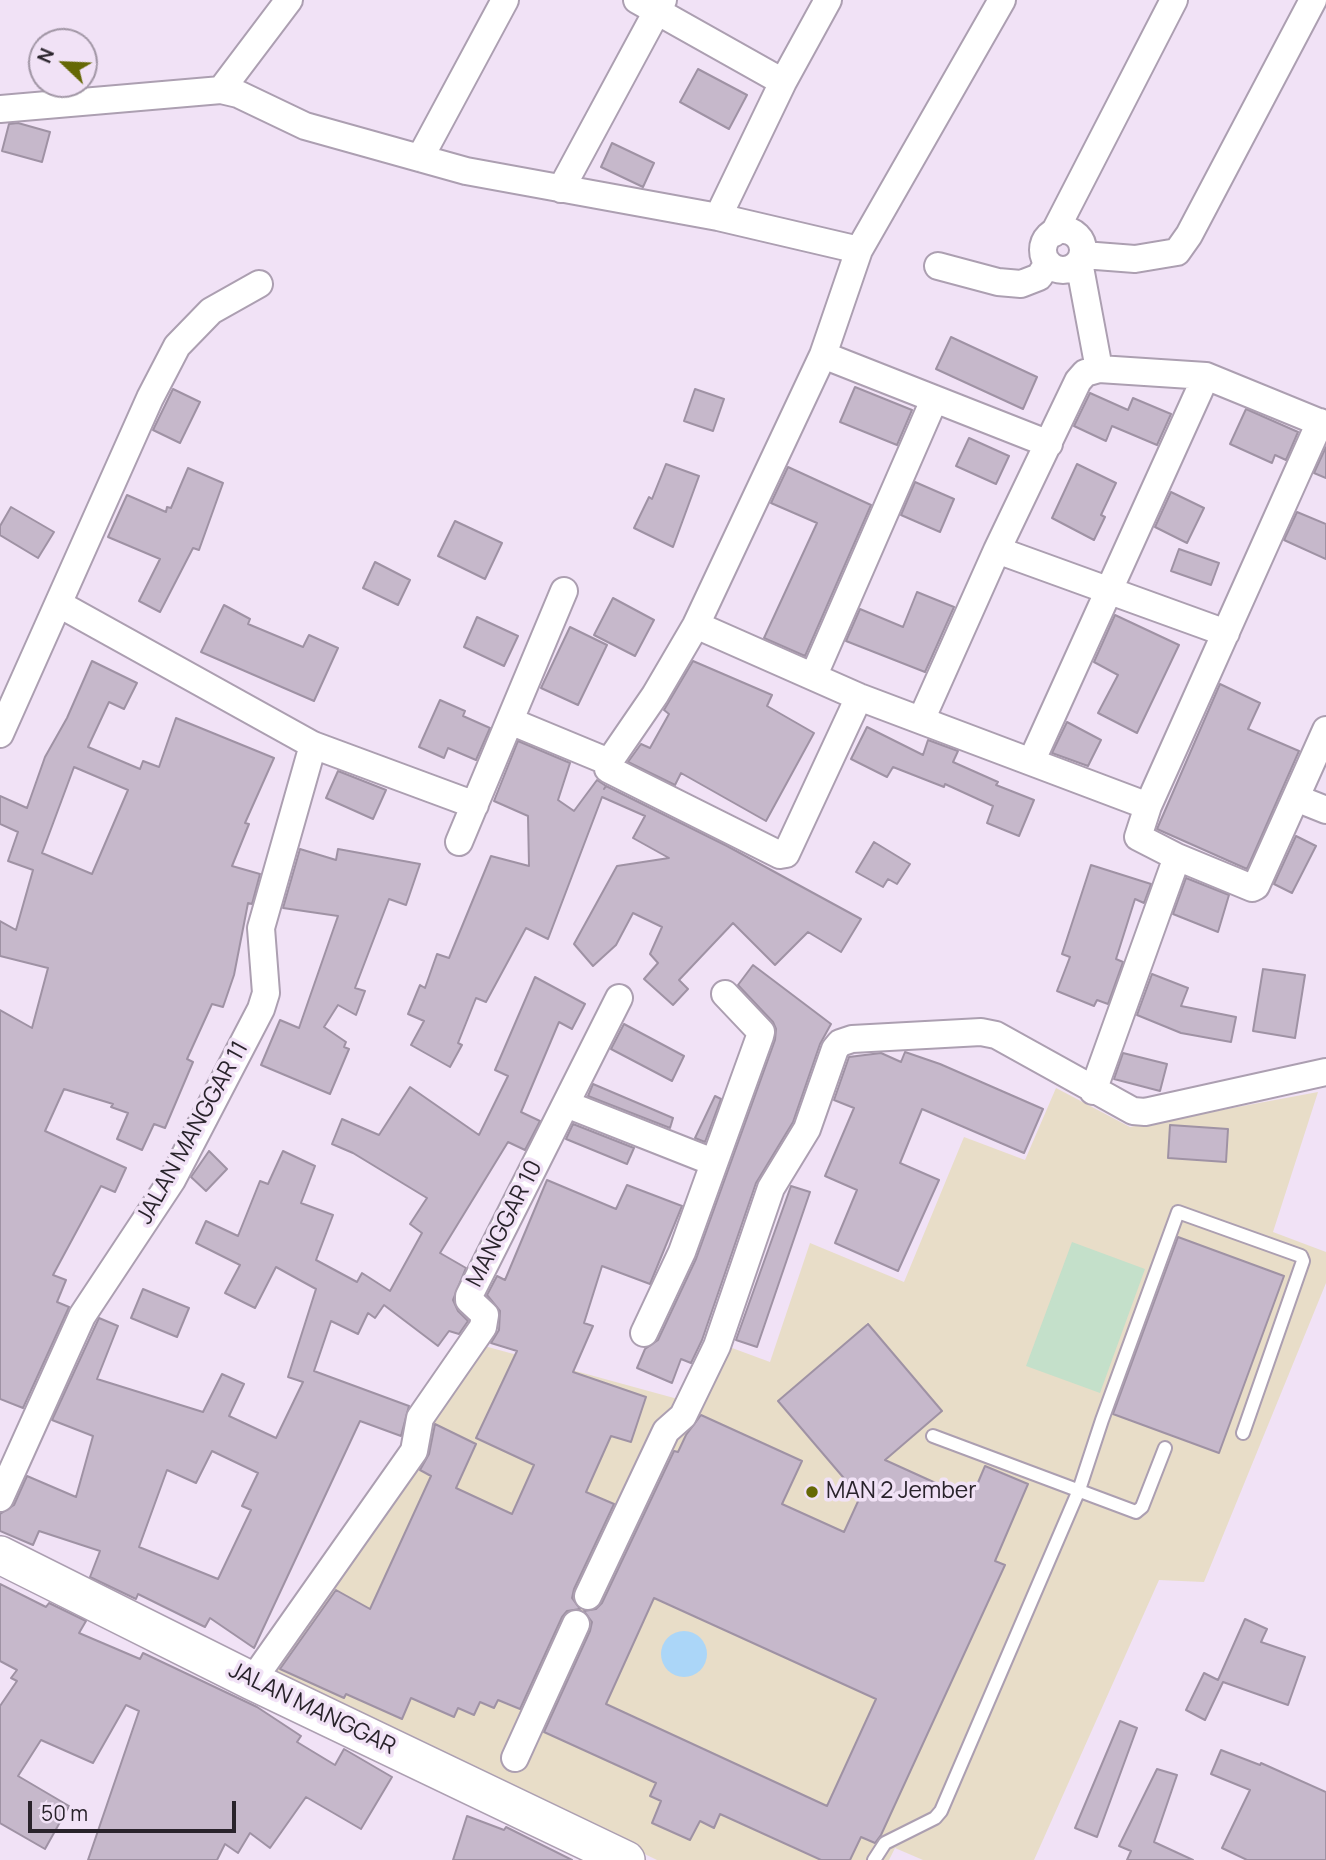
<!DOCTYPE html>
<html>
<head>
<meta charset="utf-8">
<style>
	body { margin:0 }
	#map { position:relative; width:1326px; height:1860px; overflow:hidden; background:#f1e2f6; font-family:Manrope,sans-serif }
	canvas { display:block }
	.north { position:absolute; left:28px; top:28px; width:70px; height:70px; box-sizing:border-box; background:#f1e2f6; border:2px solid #a196a5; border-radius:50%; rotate:293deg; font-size:19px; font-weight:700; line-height:28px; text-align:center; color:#29232b }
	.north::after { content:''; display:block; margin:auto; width:24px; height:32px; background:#656805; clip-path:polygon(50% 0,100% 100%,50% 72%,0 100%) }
	.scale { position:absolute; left:28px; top:1801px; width:208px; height:32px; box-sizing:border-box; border:4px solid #29232b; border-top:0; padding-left:9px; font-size:21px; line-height:24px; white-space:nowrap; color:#29232b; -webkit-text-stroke:5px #f1e2f6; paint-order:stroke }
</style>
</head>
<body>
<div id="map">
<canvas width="1326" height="1860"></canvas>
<div class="north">N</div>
<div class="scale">50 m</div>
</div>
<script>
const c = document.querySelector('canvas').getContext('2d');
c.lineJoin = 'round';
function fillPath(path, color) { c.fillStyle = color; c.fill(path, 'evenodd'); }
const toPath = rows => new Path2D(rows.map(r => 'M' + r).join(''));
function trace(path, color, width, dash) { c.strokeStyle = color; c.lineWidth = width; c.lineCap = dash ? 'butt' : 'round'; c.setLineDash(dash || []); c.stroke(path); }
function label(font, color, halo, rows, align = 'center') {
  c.font = font + ' Manrope,sans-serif'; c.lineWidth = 7; c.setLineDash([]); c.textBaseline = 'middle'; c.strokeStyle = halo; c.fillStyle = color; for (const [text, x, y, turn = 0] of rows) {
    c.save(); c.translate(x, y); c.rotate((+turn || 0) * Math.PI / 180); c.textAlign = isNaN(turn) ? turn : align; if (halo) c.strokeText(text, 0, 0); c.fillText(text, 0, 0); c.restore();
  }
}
const education = toPath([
	[1056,1088,1130,1127,1318,1092,1273,1232,1326,1252,1326,1283,1204,1582,1159,1580,1034,1860,923,1860,895,1848,889,1860,657,1860,272,1673,477,1344,696,1404,724,1345,770,1362,810,1243,904,1282,964,1137,1025,1160]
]);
const green = toPath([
	[1072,1242,1145,1269,1100,1393,1026,1366]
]);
const water = toPath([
	'661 1654a23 23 0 1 1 46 0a23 23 0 1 1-46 0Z'
]);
const building = toPath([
	[698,69,747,95,729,129,680,102,698,69],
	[18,123,50,132,42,162,2,151,9,124,18,123],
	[612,143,654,163,643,187,601,167,612,143],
	[951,337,1037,377,1023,409,936,369,951,337],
	[855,387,912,410,897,445,840,422,855,387],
	[173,389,200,402,180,443,153,430,173,389],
	[695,389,724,399,713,431,684,421,695,389],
	[1090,393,1128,410,1133,398,1171,414,1157,445,1112,426,1106,441,1074,426,1090,393],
	[1246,409,1298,432,1286,460,1275,455,1272,463,1230,444,1246,409],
	[969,438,1009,456,996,484,956,466,969,438],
	[1326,447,1326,478,1314,473,1326,447],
	[666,464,699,476,673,547,634,528,649,497,652,499,666,464],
	[1077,464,1116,483,1101,515,1105,517,1094,540,1052,518,1077,464],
	[788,467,871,505,805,656,764,638,817,523,771,503,788,467],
	[188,468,223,483,199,550,193,548,160,612,139,601,160,559,108,537,127,495,166,512,167,507,171,508,188,468],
	[915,482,954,499,940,532,901,515,915,482],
	[1171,492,1204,508,1187,543,1155,527,1171,492],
	[11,507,54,532,38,558,0,535,0,526,11,507],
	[1297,512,1326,524,1326,559,1284,540,1297,512],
	[455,521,502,543,485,579,438,556,455,521],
	[1179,549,1219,563,1211,585,1171,571,1179,549],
	[375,562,410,580,398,605,363,588,375,562],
	[917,592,954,607,925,672,846,641,860,609,903,627,917,592],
	[613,598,654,620,635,656,594,635,613,598],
	[224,605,250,619,248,624,303,647,309,635,338,648,314,701,201,652,224,605],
	[1115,615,1179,645,1137,733,1098,713,1118,675,1094,662,1115,615],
	[477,617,518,636,504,666,464,647,477,617],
	[570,627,607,645,578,705,541,688,570,627],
	[92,661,137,683,124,709,109,702,88,747,140,769,143,761,159,767,176,718,274,758,245,823,249,824,232,866,260,874,252,904,248,903,234,975,223,1007,212,1004,187,1059,193,1062,165,1128,154,1124,142,1150,117,1139,128,1113,111,1107,113,1104,64,1089,45,1131,126,1168,115,1192,101,1186,53,1275,66,1280,57,1302,69,1307,23,1408,0,1399,0,1010,32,1028,48,968,0,956,0,921,16,930,33,870,8,861,18,832,0,824,0,796,27,808,45,757,67,718,92,661],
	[74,767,128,790,92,874,42,853,74,767],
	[693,661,772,695,767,706,814,733,766,821,681,773,675,785,628,762,641,744,650,748,669,714,664,710,693,661],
	[1220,684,1260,703,1248,729,1299,751,1247,869,1157,829,1220,684],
	[440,700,465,711,463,716,490,728,476,760,448,748,444,758,419,747,440,700],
	[1067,722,1101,740,1088,766,1052,753,1067,722],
	[867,727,923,755,928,740,958,751,953,762,998,782,996,785,1034,800,1019,836,987,823,993,806,945,784,944,787,893,767,887,777,851,759,867,727],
	[518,741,570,763,558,800,574,811,597,780,606,786,604,789,606,786,727,846,861,919,841,952,808,932,775,965,733,923,679,980,688,989,673,1005,644,979,658,963,650,954,662,927,633,913,616,945,593,966,574,944,617,866,669,858,633,838,645,816,602,797,548,939,526,928,486,1002,476,998,458,1043,462,1045,450,1067,411,1045,424,1021,408,1014,420,985,425,988,437,954,449,958,491,856,529,866,528,816,494,801,518,741],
	[338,771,386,790,373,819,326,798,338,771],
	[1296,836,1316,846,1292,893,1274,884,1296,836],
	[874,842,910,864,897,884,888,879,883,887,856,872,874,842],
	[300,849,336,860,338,849,420,864,406,905,389,899,355,988,365,991,356,1015,338,1005,324,1027,346,1042,344,1047,349,1049,330,1094,261,1065,280,1020,299,1028,338,916,283,908,300,849],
	[1091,865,1151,884,1144,903,1135,899,1116,959,1123,962,1108,1004,1097,1000,1094,1006,1057,991,1070,957,1062,954,1091,865],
	[1186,878,1229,895,1218,932,1173,914,1186,878],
	[753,965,831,1024,820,1044,793,1122,756,1183,702,1340,691,1363,681,1359,672,1383,637,1368,645,1349,658,1340,696,1259,775,1040,776,1029,773,1022,738,985,753,965],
	[1263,969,1305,975,1295,1038,1253,1031,1263,969],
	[1152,974,1188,988,1181,1006,1236,1017,1231,1042,1181,1033,1137,1015,1152,974],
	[535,977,585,1004,572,1029,559,1022,521,1112,540,1121,525,1150,508,1142,440,1253,466,1268,453,1300,458,1311,468,1321,459,1334,449,1331,438,1346,384,1305,375,1318,368,1313,358,1334,331,1321,314,1371,409,1406,401,1436,360,1421,254,1648,210,1618,205,1627,138,1594,136,1599,90,1577,100,1551,39,1531,33,1545,0,1531,0,1514,14,1505,27,1476,76,1497,93,1436,52,1420,99,1318,118,1326,97,1379,203,1412,222,1374,244,1384,229,1416,276,1438,303,1382,288,1377,316,1289,276,1267,255,1308,225,1293,240,1265,196,1243,206,1221,238,1236,260,1181,268,1184,283,1151,315,1166,301,1203,333,1215,316,1260,357,1282,362,1273,390,1291,422,1233,410,1224,427,1198,353,1153,332,1144,342,1119,379,1135,410,1087,479,1135,508,1076,495,1070,535,977],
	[212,1451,258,1473,242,1506,251,1510,218,1579,139,1547,167,1470,196,1483,212,1451],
	[624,1024,684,1056,672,1081,611,1049,624,1024],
	[905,1052,940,1064,1043,1109,1024,1153,922,1109,900,1163,939,1180,898,1271,835,1243,857,1190,825,1176,854,1108,834,1100,849,1057,881,1053,901,1062,905,1052],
	[1123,1053,1167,1064,1160,1091,1114,1079,1123,1053],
	[593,1084,673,1118,670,1128,588,1096,593,1084],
	[715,1096,721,1099,705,1142,695,1138,715,1096],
	[573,1124,634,1148,627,1164,566,1139,573,1124],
	[1170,1125,1228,1129,1226,1162,1168,1158,1170,1125],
	[209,1151,227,1169,206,1191,191,1177,209,1151],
	[547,1180,616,1209,627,1185,682,1206,650,1284,602,1266,584,1323,593,1326,573,1372,646,1397,631,1442,611,1436,586,1492,614,1504,574,1589,572,1598,580,1609,567,1611,562,1617,520,1709,498,1700,494,1708,480,1702,474,1715,458,1708,454,1717,411,1698,402,1719,346,1694,344,1698,280,1669,336,1590,370,1609,431,1476,420,1470,429,1454,435,1424,476,1444,456,1488,512,1514,534,1465,476,1438,517,1351,491,1343,499,1330,500,1311,487,1295,497,1276,505,1280,547,1180],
	[791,1186,810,1192,757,1347,736,1340,791,1186],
	[1178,1237,1284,1276,1219,1453,1113,1414,1178,1237],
	[143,1289,189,1308,177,1337,131,1318,143,1289],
	[868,1324,942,1411,885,1460,971,1499,985,1466,1028,1484,995,1561,1005,1565,881,1835,875,1843,861,1837,850,1860,821,1860,720,1814,714,1828,700,1821,690,1840,652,1823,661,1801,650,1796,656,1783,544,1732,590,1631,592,1622,584,1611,596,1609,602,1603,674,1451,678,1452,686,1435,701,1415,802,1461,782,1504,844,1532,860,1497,778,1401,868,1324],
	[654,1598,876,1699,827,1806,606,1704,654,1598],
	[0,1584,46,1607,49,1603,86,1621,79,1633,140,1659,143,1653,257,1707,301,1736,297,1742,335,1765,344,1749,392,1777,361,1829,306,1797,270,1848,250,1833,238,1853,225,1844,217,1860,88,1860,139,1711,126,1705,93,1763,41,1740,18,1776,69,1806,45,1849,0,1823,0,1706,17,1681,11,1678,17,1670,0,1661,0,1584],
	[1245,1619,1267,1629,1261,1642,1305,1657,1288,1705,1223,1682,1205,1720,1186,1710,1204,1673,1218,1680,1245,1619],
	[1120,1721,1137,1728,1097,1837,1075,1828,1120,1721],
	[1221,1750,1260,1765,1261,1763,1326,1792,1326,1860,1247,1860,1222,1848,1250,1790,1211,1774,1221,1750],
	[1157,1769,1177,1775,1154,1842,1193,1860,1127,1860,1131,1851,1119,1846,1157,1769],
	[467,1816,504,1830,506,1827,572,1860,453,1860,467,1816]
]);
const service = toPath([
	[933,1436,1136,1512,1142,1507,1165,1448],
	[874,1860,885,1843,935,1818,941,1811,1079,1490,1102,1420,1178,1212,1301,1256,1303,1261,1243,1433]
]);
const minor = toPath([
	[637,0,783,82],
	[221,90,289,0],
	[0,109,221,90,238,94,305,126,466,171,718,217,859,250],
	[420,158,505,0],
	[561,189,663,0],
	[718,217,783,82,828,0],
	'1043 250a20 20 0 1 1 40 0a20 20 0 1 1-40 0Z',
	[1054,233,1174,0],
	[1083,255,1135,259,1177,252,1189,235,1313,0],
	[1079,262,1099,369],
	[938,266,998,282,1021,284,1039,277,1048,263],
	[823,355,1049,444],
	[1320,422,1148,806,1138,837,1177,857,1252,888,1256,886,1326,730],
	[997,550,1226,633],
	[59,604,313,745,475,805],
	[696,625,859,697,1148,806],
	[814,675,934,400],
	[859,697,786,854,780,855,608,769,609,762,655,695,696,625,823,355,859,250,1002,0],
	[922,718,997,550,1078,381,1085,373,1099,369,1206,376,1326,425],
	[510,721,609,762],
	[0,734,150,398,177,346,211,311,259,284],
	[1032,760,1206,376],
	[1296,798,1326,810],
	[459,842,564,591],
	[1093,1091,1177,857],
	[566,1104,713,1162],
	[644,1333,682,1252,760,1036,761,1032,725,994],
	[0,1498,82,1316,172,1180,261,1009,266,993,261,928,313,745],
	[588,1596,666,1431,683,1416,717,1346,771,1188,807,1129,835,1049,840,1043,852,1039,981,1032,996,1035,1133,1111,1145,1112,1326,1072],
	[252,1681,414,1451,420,1418,483,1327,485,1315,469,1300,469,1296,619,998],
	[515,1758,576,1624]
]);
const secondary = toPath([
	[0,1555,252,1681,626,1860]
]);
const markers = [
	[812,1492,7,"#656805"]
];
const streetNames = [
	["JALAN MANGGAR 11",193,1133,-61],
	["MANGGAR 10",505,1224,-63],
	["JALAN MANGGAR",312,1709,26]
];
const poiNames = [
	["MAN 2 Jember",826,1492]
];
fillPath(education, '#e8ddc8');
fillPath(green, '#c4e0ca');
fillPath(water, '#abd6f8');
fillPath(building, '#c6b8cb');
trace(building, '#9f92a4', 2);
trace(service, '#ac9fb1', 16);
trace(minor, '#ac9fb1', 30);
trace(secondary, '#ac9fb1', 40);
trace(service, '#fff', 12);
trace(minor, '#fff', 26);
trace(secondary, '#fff', 37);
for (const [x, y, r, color] of markers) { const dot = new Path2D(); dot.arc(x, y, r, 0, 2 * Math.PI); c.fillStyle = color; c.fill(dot); trace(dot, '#f1e2f6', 2.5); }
label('23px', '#29232b', '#f1e2f6', streetNames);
label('23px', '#29232b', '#f1e2f6', poiNames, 'left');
</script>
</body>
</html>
